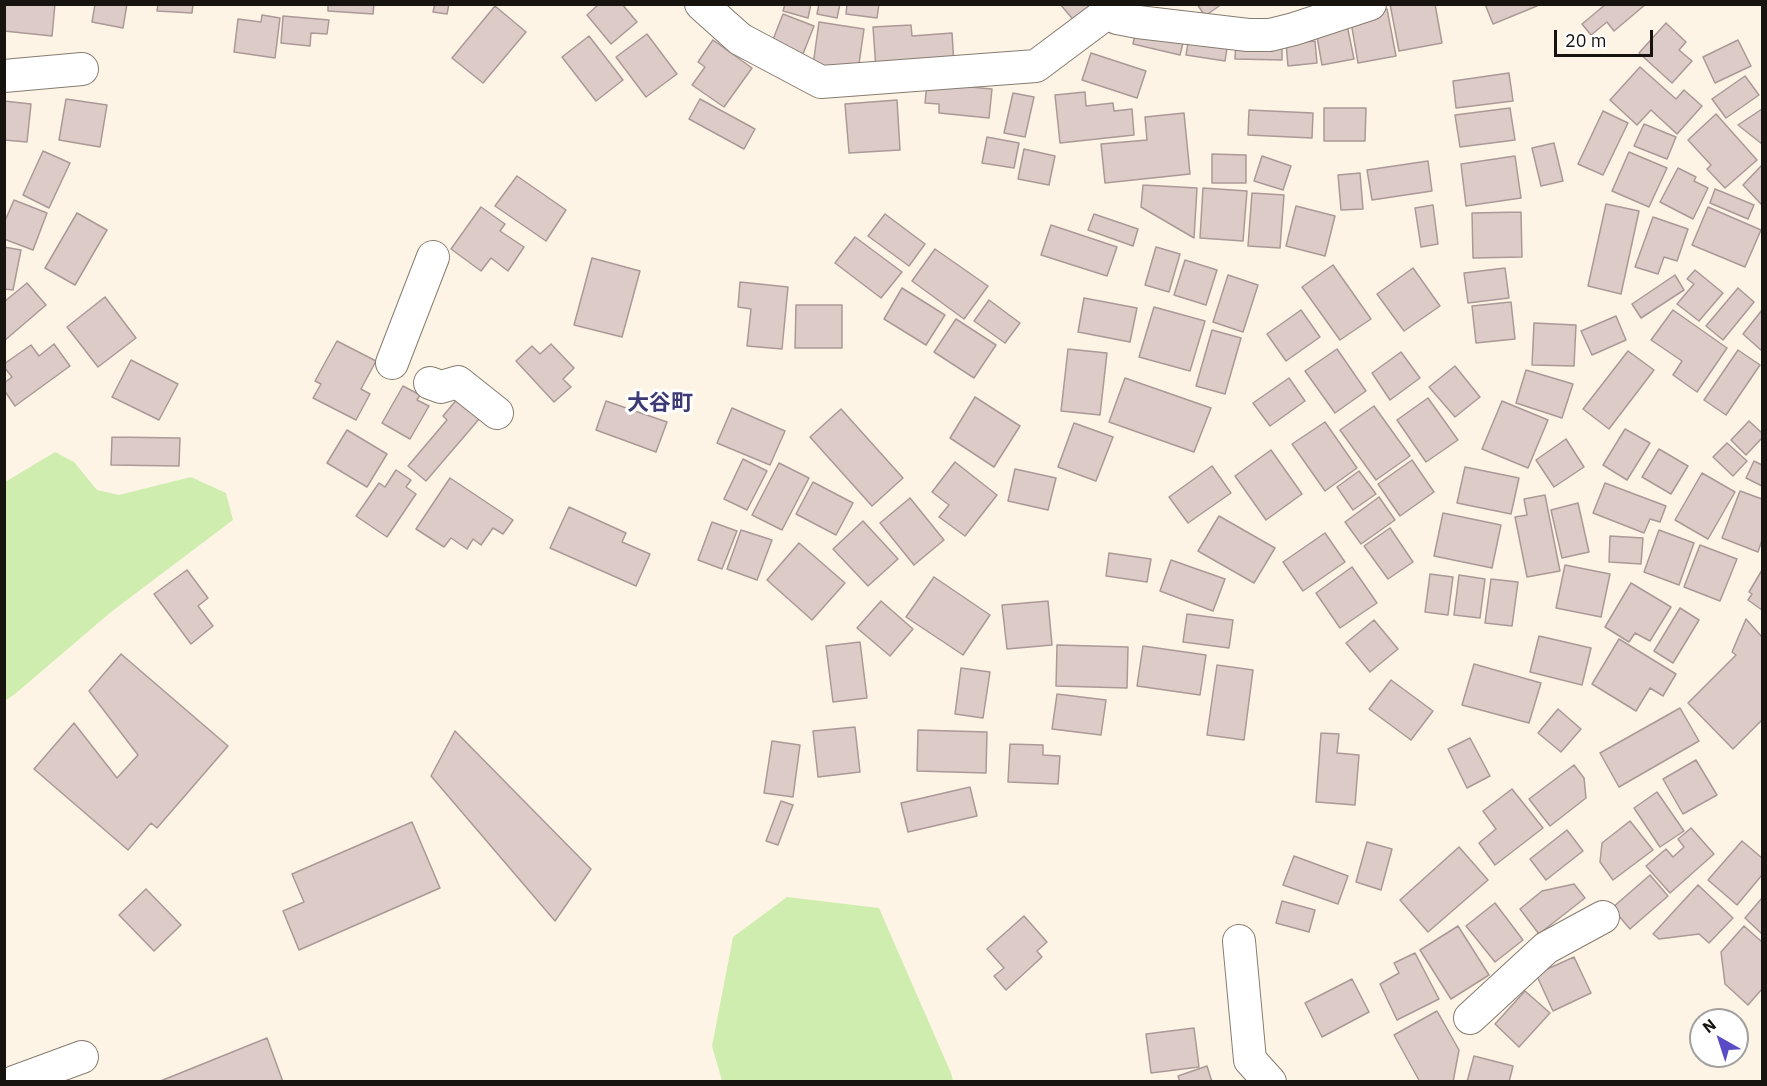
<!DOCTYPE html>
<html>
<head>
<meta charset="utf-8">
<style>
	body { margin:0 }
	#map { position:relative; width:1767px; height:1086px; overflow:hidden; background:#fef4e6; font-family:"IBM Plex Sans",sans-serif }
	canvas { display:block }
	.frame { position:absolute; inset:0; border:6px solid #17140f; pointer-events:none }
	.north { position:absolute; left:1689px; top:1008px; width:60px; height:60px; box-sizing:border-box; background:#fff; border:2px solid #a2a19f; border-radius:50%; rotate:321deg; font-size:16px; font-weight:700; line-height:24px; text-align:center; color:#17140f }
	.north::after { content:''; display:block; margin:auto; width:21px; height:27px; background:#594cc4; clip-path:polygon(50% 0,100% 100%,50% 72%,0 100%) }
	.scale { position:absolute; left:1554px; top:30px; width:99px; height:27px; box-sizing:border-box; border:3px solid #17140f; border-top:0; padding-left:8px; font-size:18px; line-height:21px; white-space:nowrap; color:#17140f; -webkit-text-stroke:4px #fff; paint-order:stroke }
</style>
</head>
<body>
<div id="map">
<canvas width="1767" height="1086"></canvas>
<div class="frame"></div>
<div class="north">N</div>
<div class="scale">20 m</div>
</div>
<script>
const c = document.querySelector('canvas').getContext('2d');
c.lineJoin = 'round';
function fillPath(path, color) { c.fillStyle = color; c.fill(path, 'evenodd'); }
const toPath = rows => new Path2D(rows.map(r => 'M' + r).join(''));
function trace(path, color, width, dash) { c.strokeStyle = color; c.lineWidth = width; c.lineCap = dash ? 'butt' : 'round'; c.setLineDash(dash || []); c.stroke(path); }
function label(font, color, halo, rows, align = 'center') {
  c.font = font + ' "IBM Plex Sans","Noto Sans JP",sans-serif'; c.lineWidth = 6; c.setLineDash([]); c.textBaseline = 'middle'; c.strokeStyle = halo; c.fillStyle = color; for (const [text, x, y, turn = 0] of rows) {
    c.save(); c.translate(x, y); c.rotate((+turn || 0) * Math.PI / 180); c.textAlign = isNaN(turn) ? turn : align; if (halo) c.strokeText(text, 0, 0); c.fillText(text, 0, 0); c.restore();
  }
}
const green = toPath([
	[55,452,74,462,97,490,119,495,191,477,226,493,233,520,111,612,15,694,5,701,5,482],
	[787,897,879,908,951,1073,953,1081,722,1081,712,1046,733,937]
]);
const building = toPath([
	[4,4,55,4,52,36,4,31,4,4],
	[95,4,127,4,123,28,92,22,95,4],
	[158,4,193,4,192,13,157,11,158,4],
	[328,4,374,4,373,14,328,11,328,4],
	[435,4,449,4,447,14,433,12,435,4],
	[599,4,622,4,637,22,611,44,587,15,599,4],
	[785,4,811,4,808,18,783,11,785,4],
	[819,4,840,4,837,18,817,14,819,4],
	[847,4,879,4,877,18,846,14,847,4],
	[1060,4,1098,4,1076,23,1060,4],
	[1197,4,1222,4,1205,16,1197,4],
	[1390,4,1435,4,1442,43,1399,51,1390,4],
	[1485,4,1536,4,1537,6,1493,24,1485,4],
	[1606,4,1646,4,1614,31,1607,22,1591,35,1582,24,1606,4],
	[495,6,526,32,483,83,452,58,495,6],
	[1387,9,1396,56,1358,63,1350,16,1387,9],
	[783,14,814,26,803,54,772,42,783,14],
	[262,15,280,18,275,58,234,52,238,19,261,22,262,15],
	[283,16,329,20,327,34,311,33,310,46,281,43,283,16],
	[819,22,864,29,858,71,813,65,819,22],
	[1666,23,1686,42,1679,50,1692,61,1672,83,1639,53,1666,23],
	[911,25,912,36,952,33,954,64,876,69,873,27,911,25],
	[1137,25,1185,35,1180,55,1133,44,1137,25],
	[1347,25,1354,59,1322,65,1316,31,1347,25],
	[647,34,677,74,646,97,616,57,647,34],
	[589,36,623,80,596,101,562,57,589,36],
	[1189,36,1228,42,1225,61,1186,55,1189,36],
	[713,40,752,68,724,107,692,85,705,67,698,62,713,40],
	[1236,40,1282,41,1282,60,1235,59,1236,40],
	[1738,40,1751,66,1715,83,1703,57,1738,40],
	[1315,41,1317,63,1288,66,1286,43,1315,41],
	[1091,53,1146,71,1137,98,1082,80,1091,53],
	[1640,67,1676,99,1684,90,1702,106,1677,134,1651,110,1637,125,1610,100,1640,67],
	[1509,73,1513,101,1456,108,1453,81,1509,73],
	[1745,76,1759,95,1726,118,1712,99,1745,76],
	[927,83,992,89,989,118,939,113,939,104,925,103,927,83],
	[1085,92,1086,106,1113,103,1114,111,1132,109,1134,135,1060,143,1055,95,1085,92],
	[1013,93,1034,97,1025,137,1004,133,1013,93],
	[66,99,107,105,100,147,59,140,66,99],
	[700,99,755,129,744,149,689,119,700,99],
	[897,100,900,150,849,153,845,104,897,100],
	[4,101,31,104,27,142,4,140,4,101],
	[1324,108,1366,108,1365,141,1324,141,1324,108],
	[1510,108,1515,140,1460,147,1455,115,1510,108],
	[1762,109,1762,144,1738,125,1762,109],
	[1249,110,1313,113,1312,138,1248,135,1249,110],
	[1603,111,1628,123,1603,175,1578,164,1603,111],
	[1184,113,1190,174,1105,183,1101,144,1147,140,1145,117,1184,113],
	[1716,114,1757,160,1725,188,1707,169,1711,165,1688,140,1716,114],
	[1644,124,1676,137,1667,159,1634,146,1644,124],
	[987,137,1019,143,1014,168,982,163,987,137],
	[1554,143,1563,181,1541,186,1532,148,1554,143],
	[1024,149,1055,156,1049,185,1018,179,1024,149],
	[43,151,70,163,49,208,23,195,43,151],
	[1629,152,1667,168,1649,207,1612,191,1629,152],
	[1212,154,1246,155,1246,183,1212,183,1212,154],
	[1262,156,1291,166,1283,190,1254,181,1262,156],
	[1515,156,1521,198,1466,206,1461,164,1515,156],
	[1428,161,1432,191,1372,200,1367,170,1428,161],
	[1762,165,1762,205,1743,185,1762,165],
	[1678,168,1696,177,1694,181,1708,188,1693,219,1660,202,1678,168],
	[1360,173,1363,209,1341,210,1338,175,1360,173],
	[517,176,566,210,546,241,495,206,517,176],
	[1143,185,1197,188,1194,238,1141,207,1143,185],
	[1203,188,1247,191,1243,241,1200,238,1203,188],
	[1715,189,1754,205,1748,219,1710,203,1715,189],
	[1252,193,1284,195,1280,248,1248,246,1252,193],
	[14,200,47,213,33,250,4,239,4,223,14,200],
	[1606,204,1639,211,1621,294,1588,286,1606,204],
	[1433,205,1438,244,1421,247,1415,208,1433,205],
	[1296,206,1335,216,1325,256,1286,246,1296,206],
	[481,207,505,224,500,231,524,247,508,271,491,258,481,271,451,249,481,207],
	[1708,207,1761,230,1745,267,1692,245,1708,207],
	[1521,212,1522,257,1473,258,1472,213,1521,212],
	[77,213,107,230,75,285,45,268,77,213],
	[885,214,925,244,909,266,868,236,885,214],
	[1094,214,1138,229,1133,246,1088,230,1094,214],
	[1653,217,1688,229,1677,261,1664,257,1658,274,1635,267,1653,217],
	[1051,225,1117,247,1107,276,1041,255,1051,225],
	[855,237,902,272,881,298,835,263,855,237],
	[4,247,21,250,13,290,4,289,4,247],
	[1156,247,1180,254,1169,292,1145,285,1156,247],
	[935,249,988,286,964,319,912,281,935,249],
	[592,258,640,271,622,337,574,325,592,258],
	[1185,260,1217,270,1206,305,1174,295,1185,260],
	[1333,265,1371,319,1340,340,1302,287,1333,265],
	[1413,268,1440,306,1404,331,1377,294,1413,268],
	[1505,268,1509,298,1468,303,1464,273,1505,268],
	[1695,270,1723,293,1699,321,1677,304,1694,284,1687,279,1695,270],
	[1228,275,1258,285,1243,332,1213,322,1228,275],
	[1675,275,1684,290,1641,318,1632,304,1675,275],
	[740,282,788,287,782,349,747,346,751,309,738,307,740,282],
	[27,283,46,305,4,341,4,302,27,283],
	[902,288,945,315,926,345,884,319,902,288],
	[1738,288,1754,302,1723,340,1706,326,1738,288],
	[105,297,136,338,98,367,67,327,105,297],
	[1084,298,1137,308,1130,342,1078,332,1084,298],
	[989,300,1020,323,1005,343,974,321,989,300],
	[1511,302,1515,339,1476,343,1472,306,1511,302],
	[796,305,842,305,842,348,795,348,796,305],
	[1154,307,1205,321,1190,371,1139,357,1154,307],
	[1301,310,1320,337,1286,361,1267,334,1301,310],
	[1673,310,1727,348,1697,392,1673,375,1682,361,1651,340,1673,310],
	[1762,310,1762,351,1743,334,1762,310],
	[1616,316,1626,340,1592,355,1581,331,1616,316],
	[956,319,996,345,974,378,934,352,956,319],
	[1534,323,1576,325,1574,366,1532,365,1534,323],
	[1212,330,1241,338,1225,394,1196,386,1212,330],
	[337,341,376,361,361,389,370,394,356,420,313,398,321,384,315,381,337,341],
	[54,344,70,366,15,406,4,390,4,383,12,377,4,367,4,364,31,345,39,356,54,344],
	[551,344,574,368,563,379,571,387,554,402,516,361,532,346,540,354,551,344],
	[1068,349,1107,353,1100,415,1061,411,1068,349],
	[1337,349,1366,391,1335,413,1305,371,1337,349],
	[1738,350,1760,365,1726,415,1704,400,1738,350],
	[1628,351,1654,370,1609,429,1583,409,1628,351],
	[1401,352,1420,378,1390,400,1372,373,1401,352],
	[131,360,178,384,159,420,112,397,131,360],
	[1455,366,1480,397,1455,417,1429,387,1455,366],
	[1526,370,1573,384,1562,418,1516,403,1526,370],
	[1125,378,1211,408,1194,452,1109,422,1125,378],
	[1289,378,1305,401,1270,426,1253,403,1289,378],
	[403,386,420,395,417,400,429,406,410,439,382,423,403,386],
	[463,392,486,411,426,481,408,466,447,420,443,416,463,392],
	[975,397,1020,426,994,467,950,438,975,397],
	[1428,398,1458,440,1426,462,1397,420,1428,398],
	[606,401,667,422,656,452,596,430,606,401],
	[1502,401,1548,420,1528,468,1482,449,1502,401],
	[1374,406,1410,456,1376,480,1340,430,1374,406],
	[732,408,785,431,770,465,717,443,732,408],
	[841,409,903,478,872,506,810,437,841,409],
	[1749,421,1762,433,1762,438,1746,455,1731,440,1749,421],
	[1325,422,1357,468,1325,491,1292,444,1325,422],
	[1074,423,1113,437,1096,481,1058,467,1074,423],
	[1625,429,1650,443,1627,480,1603,465,1625,429],
	[347,430,387,454,367,487,327,463,347,430],
	[112,437,180,438,179,466,111,465,112,437],
	[1566,439,1584,467,1554,487,1536,460,1566,439],
	[1727,443,1747,461,1733,476,1713,457,1727,443],
	[1659,449,1688,466,1671,494,1642,477,1659,449],
	[1271,450,1302,494,1266,520,1235,476,1271,450],
	[743,459,767,471,747,510,724,499,743,459],
	[1412,460,1434,492,1400,516,1378,484,1412,460],
	[1754,461,1762,465,1762,486,1746,478,1754,461],
	[955,462,997,495,965,536,939,517,949,505,932,492,955,462],
	[779,463,809,478,782,530,752,515,779,463],
	[1212,466,1231,493,1188,523,1169,497,1212,466],
	[1465,467,1519,478,1511,514,1457,503,1465,467],
	[1015,469,1056,478,1048,510,1008,501,1015,469],
	[396,470,411,480,406,487,416,494,387,537,356,516,379,483,385,487,396,470],
	[1359,471,1376,494,1353,510,1337,487,1359,471],
	[1702,473,1735,492,1708,539,1675,520,1702,473],
	[450,478,513,520,503,534,493,528,481,545,473,539,467,549,451,538,444,547,416,529,450,478],
	[813,482,853,503,836,535,796,514,813,482],
	[1605,483,1666,506,1660,522,1650,519,1644,533,1593,513,1605,483],
	[1740,491,1762,499,1762,540,1758,552,1722,538,1740,491],
	[1545,495,1560,571,1527,577,1515,517,1527,515,1524,499,1545,495],
	[1379,497,1395,520,1361,544,1345,522,1379,497],
	[910,498,944,540,914,565,880,523,910,498],
	[1578,503,1589,552,1562,558,1551,510,1578,503],
	[569,507,626,533,622,542,650,554,636,586,550,548,569,507],
	[1443,513,1501,525,1492,568,1434,556,1443,513],
	[1219,516,1275,548,1254,583,1198,551,1219,516],
	[863,521,898,559,868,586,833,549,863,521],
	[712,522,737,531,722,569,698,560,712,522],
	[1390,528,1413,562,1388,579,1364,546,1390,528],
	[741,530,772,540,757,580,727,569,741,530],
	[1659,530,1694,543,1679,585,1644,572,1659,530],
	[1325,533,1345,562,1303,591,1283,562,1325,533],
	[1610,536,1643,538,1641,564,1609,562,1610,536],
	[799,543,845,583,812,620,767,580,799,543],
	[1700,545,1737,559,1720,601,1684,587,1700,545],
	[1109,553,1151,559,1147,582,1106,576,1109,553],
	[1171,560,1225,579,1213,611,1160,591,1171,560],
	[1565,565,1610,574,1601,617,1556,608,1565,565],
	[1352,567,1377,603,1340,628,1316,593,1352,567],
	[187,570,208,598,198,606,213,626,191,644,154,594,187,570],
	[1762,570,1762,610,1748,600,1752,594,1749,592,1762,570],
	[1430,574,1453,577,1448,615,1425,612,1430,574],
	[1459,575,1485,579,1480,618,1454,615,1459,575],
	[934,577,990,615,963,655,906,617,934,577],
	[1491,579,1518,582,1512,626,1485,623,1491,579],
	[1631,583,1671,607,1650,641,1635,633,1629,642,1605,627,1631,583],
	[881,601,913,629,890,656,857,628,881,601],
	[1048,601,1052,645,1007,649,1002,605,1048,601],
	[1680,608,1699,620,1673,663,1654,651,1680,608],
	[1187,614,1233,620,1229,648,1183,642,1187,614],
	[1746,619,1762,637,1762,720,1733,749,1688,703,1736,655,1732,652,1746,619],
	[1374,620,1398,649,1370,672,1346,643,1374,620],
	[1539,636,1591,648,1582,685,1530,672,1539,636],
	[1619,639,1676,674,1663,696,1650,688,1636,711,1592,684,1619,639],
	[860,642,867,698,833,702,826,646,860,642],
	[1057,645,1128,647,1127,688,1056,686,1057,645],
	[1143,646,1206,655,1200,695,1137,686,1143,646],
	[121,654,228,746,157,828,151,823,128,850,34,769,74,723,117,778,138,755,89,691,121,654],
	[1474,664,1541,683,1529,723,1462,705,1474,664],
	[1217,665,1253,670,1244,740,1207,735,1217,665],
	[961,668,990,672,983,718,955,714,961,668],
	[1391,680,1433,711,1411,740,1369,709,1391,680],
	[1057,694,1106,700,1101,735,1052,729,1057,694],
	[1680,708,1699,741,1619,787,1600,753,1680,708],
	[1558,709,1581,729,1561,752,1538,733,1558,709],
	[855,727,860,772,818,777,813,731,855,727],
	[918,730,987,732,986,773,917,771,918,730],
	[455,731,591,869,555,921,431,776,455,731],
	[1321,733,1339,734,1337,753,1359,755,1355,805,1316,802,1321,733],
	[1470,738,1490,776,1467,788,1448,749,1470,738],
	[772,741,800,745,793,797,764,793,772,741],
	[1010,744,1043,745,1043,755,1060,756,1058,784,1008,782,1010,744],
	[1696,760,1717,795,1683,814,1663,779,1696,760],
	[1574,765,1584,778,1586,798,1550,826,1529,799,1574,765],
	[970,787,977,816,908,832,901,803,970,787],
	[1512,789,1543,828,1495,865,1479,843,1496,829,1483,811,1512,789],
	[1657,792,1684,831,1660,847,1634,808,1657,792],
	[781,801,793,805,778,845,766,841,781,801],
	[1630,821,1653,850,1613,880,1600,862,1602,843,1630,821],
	[412,822,440,888,299,950,283,911,304,902,292,874,412,822],
	[1691,828,1714,854,1670,893,1646,866,1666,849,1673,857,1684,847,1678,839,1691,828],
	[1567,830,1583,851,1546,880,1530,859,1567,830],
	[1742,841,1762,858,1762,875,1737,905,1708,880,1742,841],
	[1367,842,1392,849,1381,890,1356,882,1367,842],
	[1459,847,1488,880,1428,932,1400,900,1459,847],
	[1294,856,1348,876,1338,904,1283,885,1294,856],
	[1650,875,1668,896,1630,929,1612,908,1650,875],
	[1574,884,1585,898,1539,934,1520,909,1542,891,1574,884],
	[1698,885,1733,918,1709,943,1699,934,1659,939,1653,934,1698,885],
	[146,889,181,925,154,951,119,915,146,889],
	[1762,898,1762,934,1745,918,1762,898],
	[1282,901,1315,910,1309,932,1276,923,1282,901],
	[1495,903,1523,940,1495,962,1466,926,1495,903],
	[1024,916,1047,942,1037,951,1042,957,1006,990,994,976,1004,968,987,949,1024,916],
	[1458,926,1489,975,1451,999,1420,950,1458,926],
	[1744,926,1762,942,1762,989,1748,1005,1725,984,1721,952,1744,926],
	[1415,953,1439,999,1397,1020,1380,984,1399,973,1394,963,1415,953],
	[1574,957,1591,993,1553,1011,1536,974,1574,957],
	[1352,979,1369,1012,1322,1037,1305,1003,1352,979],
	[1525,991,1550,1013,1519,1047,1495,1024,1525,991],
	[1437,1011,1459,1050,1453,1082,1420,1082,1394,1035,1437,1011],
	[1194,1028,1199,1067,1151,1073,1146,1034,1194,1028],
	[267,1038,283,1082,158,1082,267,1038],
	[1474,1056,1513,1066,1509,1082,1467,1082,1474,1056],
	[1207,1066,1212,1082,1180,1082,1178,1076,1207,1066]
]);
const minor = toPath([
	[701,4,740,39,821,82,1036,66,1119,4],
	[1109,13,1117,18,1138,22,1248,35,1270,35,1294,29,1370,4],
	[4,76,82,69],
	[392,363,433,257],
	[430,383,441,387,458,382,497,413],
	[1239,941,1250,1060,1270,1082],
	[1470,1018,1546,948,1603,917],
	[14,1082,82,1057]
]);
const quarterNames = [
	["大谷町",660,404]
];
fillPath(green, '#d0edb0');
fillPath(building, '#ddcbc8');
trace(building, '#ab9997', 1.5);
trace(minor, '#857c70', 34);
trace(minor, '#fff', 32);
label('bold 22px', '#3c3975', '#fff', quarterNames);
</script>
</body>
</html>
